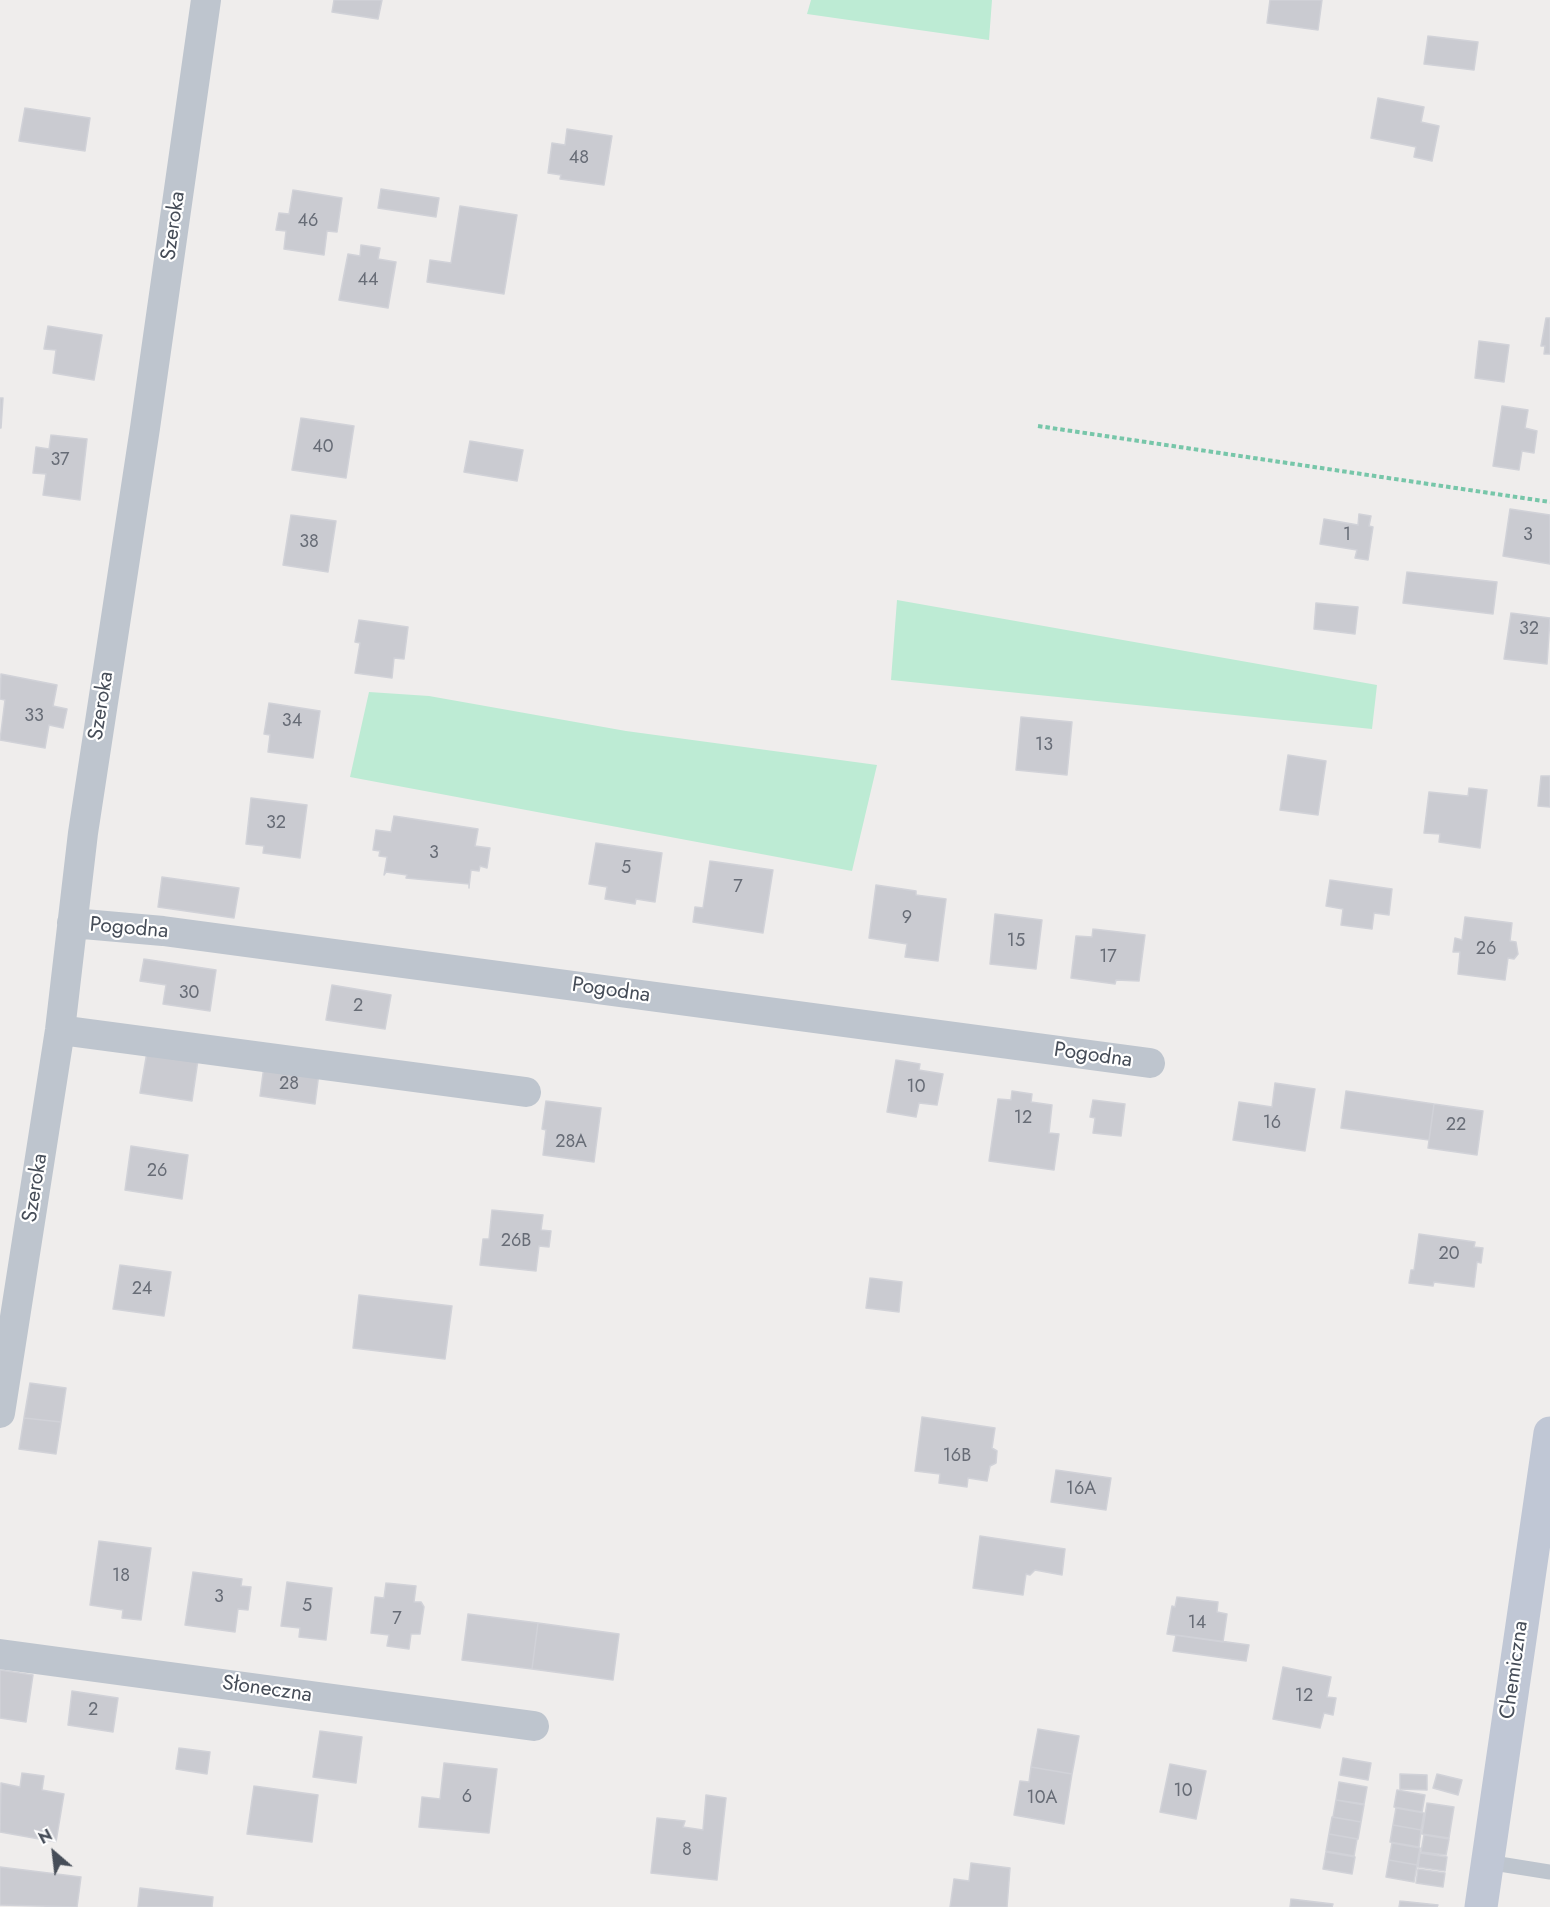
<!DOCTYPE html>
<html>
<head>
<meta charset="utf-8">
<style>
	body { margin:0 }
	#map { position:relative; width:1550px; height:1907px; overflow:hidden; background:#efedec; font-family:Jost,sans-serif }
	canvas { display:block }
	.north { position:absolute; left:24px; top:1823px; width:60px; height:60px; -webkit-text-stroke:4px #fff; paint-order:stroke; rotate:332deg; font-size:16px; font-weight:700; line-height:24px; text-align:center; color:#464d58 }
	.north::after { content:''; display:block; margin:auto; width:21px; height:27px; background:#464d58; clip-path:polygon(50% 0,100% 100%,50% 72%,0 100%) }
</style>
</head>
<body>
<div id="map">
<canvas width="1550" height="1907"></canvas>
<div class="north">N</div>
</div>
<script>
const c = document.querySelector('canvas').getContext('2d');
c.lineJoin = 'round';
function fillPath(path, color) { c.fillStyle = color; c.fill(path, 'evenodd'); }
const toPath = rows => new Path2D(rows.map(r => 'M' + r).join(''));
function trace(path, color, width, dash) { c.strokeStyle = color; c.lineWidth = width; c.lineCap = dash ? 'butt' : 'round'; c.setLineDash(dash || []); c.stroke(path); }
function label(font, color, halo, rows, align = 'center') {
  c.font = font + ' Jost,sans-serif'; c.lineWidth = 4.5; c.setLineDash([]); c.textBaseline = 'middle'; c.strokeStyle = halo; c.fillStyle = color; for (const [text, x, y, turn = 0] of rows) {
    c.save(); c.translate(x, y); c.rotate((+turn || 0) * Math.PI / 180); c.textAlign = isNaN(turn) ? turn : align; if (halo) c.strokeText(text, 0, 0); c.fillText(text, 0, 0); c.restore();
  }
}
const green = toPath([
	[811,0,992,0,989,40,807,14],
	[897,600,1377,685,1372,729,891,680],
	[369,692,429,696,626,731,877,765,852,871,350,777]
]);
const building = toPath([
	[334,0,382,0,378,19,332,12,334,0],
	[1270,0,1322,0,1318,30,1267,23,1270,0],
	[1428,36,1478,42,1474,70,1424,64,1428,36],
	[1378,98,1424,107,1421,122,1439,126,1432,161,1414,157,1416,147,1371,138,1378,98],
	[25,108,90,118,85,151,19,141,25,108],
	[567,129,612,136,604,185,560,179,561,175,548,173,552,143,565,145,567,129],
	[381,189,439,198,436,217,378,208,381,189],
	[293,190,342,198,337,232,327,231,324,255,284,249,286,231,276,230,279,213,289,214,293,190],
	[460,206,517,215,504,294,427,282,430,260,451,263,460,206],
	[361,245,380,248,378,259,396,262,388,308,339,300,348,254,360,256,361,245],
	[1546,318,1550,318,1550,354,1544,354,1545,346,1541,346,1546,318],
	[48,326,102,335,94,380,53,373,56,350,44,349,48,326],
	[1479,341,1509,345,1504,382,1475,378,1479,341],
	[0,398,3,398,1,428,0,428,0,398],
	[1502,406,1528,410,1525,428,1537,431,1534,453,1522,451,1519,470,1493,466,1502,406],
	[301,418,354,426,346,478,292,470,301,418],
	[51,435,87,439,80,500,43,495,46,474,33,473,36,447,49,449,51,435],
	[470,441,523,450,517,481,464,472,470,441],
	[1510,509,1550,515,1550,564,1503,556,1510,509],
	[1359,514,1371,516,1369,526,1373,527,1368,560,1355,558,1357,550,1320,544,1324,519,1358,525,1359,514],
	[291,515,336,521,328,572,283,565,291,515],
	[1407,572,1497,582,1493,614,1403,603,1407,572],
	[1316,603,1358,607,1355,634,1314,629,1316,603],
	[1511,613,1550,618,1547,664,1504,659,1511,613],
	[359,620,408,627,404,659,394,658,392,678,355,673,360,643,355,642,359,620],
	[1,674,57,685,53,706,67,709,63,728,49,725,45,748,0,740,5,700,0,699,1,674],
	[269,703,320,711,313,758,268,752,270,735,264,734,269,703],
	[1021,717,1072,722,1067,775,1016,770,1021,717],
	[1288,755,1326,761,1318,815,1280,810,1288,755],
	[1541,776,1550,776,1550,807,1538,806,1541,776],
	[1469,788,1487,790,1480,848,1439,842,1440,834,1424,833,1429,792,1468,796,1469,788],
	[251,798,307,805,300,858,263,853,264,846,246,844,251,798],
	[394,816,478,829,475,846,490,848,487,868,480,866,479,871,471,870,469,887,469,888,469,884,406,878,407,875,386,872,384,875,387,857,379,856,380,851,373,850,376,830,391,832,394,816],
	[596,843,662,853,655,902,636,899,635,904,605,899,607,887,589,884,596,843],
	[710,861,773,870,763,933,693,922,695,907,703,908,710,861],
	[162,877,239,888,234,918,158,907,162,877],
	[1330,880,1392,889,1389,915,1374,913,1372,929,1341,925,1343,909,1326,906,1330,880],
	[876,885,916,891,916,895,946,899,938,961,905,957,907,944,869,938,876,885],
	[995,914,1042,920,1036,969,990,964,995,914],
	[1465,917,1512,923,1510,941,1516,942,1518,954,1514,959,1508,958,1505,980,1458,974,1460,952,1453,952,1455,938,1462,940,1465,917],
	[1093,929,1145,935,1139,981,1116,980,1115,984,1071,978,1076,936,1092,937,1093,929],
	[144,959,216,970,210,1011,163,1004,166,985,140,981,144,959],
	[332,985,391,995,385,1029,326,1020,332,985],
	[147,1052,198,1060,192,1101,140,1093,147,1052],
	[896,1060,920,1064,919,1070,943,1074,937,1105,919,1103,916,1117,887,1112,896,1060],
	[264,1066,319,1073,315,1104,260,1096,264,1066],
	[1275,1083,1315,1089,1305,1151,1233,1140,1239,1102,1272,1107,1275,1083],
	[1012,1091,1032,1094,1031,1102,1052,1105,1049,1133,1059,1134,1054,1170,989,1161,998,1099,1011,1100,1012,1091],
	[1346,1091,1434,1104,1429,1140,1341,1128,1346,1091],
	[1093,1100,1125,1104,1121,1136,1093,1133,1095,1118,1090,1117,1093,1100],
	[546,1101,601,1108,594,1162,543,1155,546,1130,542,1129,546,1101],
	[1434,1104,1483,1111,1477,1155,1428,1148,1434,1104],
	[131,1146,188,1155,182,1199,125,1190,131,1146],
	[492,1210,543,1215,541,1230,551,1231,549,1247,539,1246,536,1271,480,1265,483,1239,489,1239,492,1210],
	[1419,1234,1475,1242,1474,1247,1483,1248,1481,1263,1477,1262,1474,1287,1434,1282,1433,1286,1409,1283,1411,1270,1414,1270,1419,1234],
	[120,1265,171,1272,164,1316,113,1309,120,1265],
	[870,1278,902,1282,899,1312,866,1308,870,1278],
	[359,1295,452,1306,445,1359,353,1348,359,1295],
	[30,1383,66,1388,61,1422,24,1418,30,1383],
	[922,1417,995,1428,992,1448,997,1451,996,1463,990,1466,987,1481,968,1478,967,1487,939,1483,940,1474,915,1471,922,1417],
	[24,1418,61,1422,56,1454,19,1449,24,1418],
	[1056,1470,1111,1478,1106,1510,1051,1502,1056,1470],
	[980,1536,1065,1549,1062,1575,1035,1570,1030,1575,1026,1574,1023,1595,973,1588,980,1536],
	[99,1541,151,1548,141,1620,122,1618,123,1610,90,1605,99,1541],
	[193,1572,242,1579,241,1586,251,1587,248,1610,238,1609,235,1632,185,1625,193,1572],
	[287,1582,332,1588,326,1640,299,1637,300,1628,281,1626,287,1582],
	[386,1583,416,1586,414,1602,421,1602,424,1607,420,1634,411,1634,409,1649,387,1646,389,1635,371,1633,375,1597,384,1598,386,1583],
	[1177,1597,1218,1602,1217,1612,1227,1614,1223,1642,1167,1634,1172,1606,1175,1607,1177,1597],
	[468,1614,538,1623,532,1669,462,1660,468,1614],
	[538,1623,619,1634,613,1680,532,1669,538,1623],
	[1176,1635,1249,1645,1246,1661,1173,1651,1176,1635],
	[1283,1667,1331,1677,1327,1697,1336,1698,1333,1715,1324,1713,1320,1728,1273,1719,1283,1667],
	[0,1670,33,1675,26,1722,0,1718,0,1670],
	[72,1691,118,1698,113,1732,68,1725,72,1691],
	[1038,1729,1079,1736,1072,1774,1031,1767,1038,1729],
	[320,1731,362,1737,356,1783,313,1777,320,1731],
	[179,1748,210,1752,207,1774,176,1769,179,1748],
	[1343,1758,1371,1763,1368,1780,1340,1775,1343,1758],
	[444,1763,497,1769,489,1833,419,1827,422,1797,440,1799,444,1763],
	[1170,1764,1206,1771,1196,1819,1160,1812,1170,1764],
	[1031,1767,1072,1774,1064,1824,1014,1815,1020,1781,1029,1782,1031,1767],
	[22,1773,44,1776,42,1790,64,1794,56,1842,0,1832,1,1783,20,1787,22,1773],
	[1400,1774,1427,1775,1427,1790,1400,1789,1400,1774],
	[1437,1774,1462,1780,1458,1795,1433,1788,1437,1774],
	[1339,1782,1367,1787,1364,1804,1336,1800,1339,1782],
	[254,1786,318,1795,312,1842,247,1834,254,1786],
	[1397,1790,1425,1795,1422,1812,1394,1807,1397,1790],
	[706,1795,726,1798,717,1880,651,1873,657,1818,685,1821,683,1827,703,1830,706,1795],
	[1336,1800,1364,1805,1361,1822,1333,1817,1336,1800],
	[1427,1803,1454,1807,1449,1838,1422,1834,1427,1803],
	[1396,1808,1424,1813,1421,1830,1393,1825,1396,1808],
	[1332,1817,1361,1822,1358,1839,1329,1834,1332,1817],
	[1393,1825,1421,1830,1419,1847,1390,1842,1393,1825],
	[1329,1834,1357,1839,1354,1856,1326,1851,1329,1834],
	[1424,1835,1449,1839,1446,1855,1421,1852,1424,1835],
	[1392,1843,1420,1848,1417,1865,1389,1860,1392,1843],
	[1326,1852,1355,1857,1352,1874,1323,1869,1326,1852],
	[1420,1853,1447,1857,1445,1871,1418,1867,1420,1853],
	[1389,1860,1417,1865,1414,1882,1386,1877,1389,1860],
	[971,1863,1010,1868,1007,1907,950,1907,954,1879,969,1881,971,1863],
	[0,1867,81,1877,77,1907,0,1905,0,1867],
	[1418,1869,1445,1873,1443,1887,1416,1883,1418,1869],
	[140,1888,213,1897,212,1907,138,1907,140,1888],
	[1291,1899,1333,1904,1332,1907,1290,1907,1291,1899],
	[1400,1901,1438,1905,1437,1907,1399,1907,1400,1901]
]);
const path = toPath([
	[1038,426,1550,502]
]);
const lane = toPath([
	[1487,1862,1550,1872]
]);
const street = toPath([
	[72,923,163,931,1150,1063],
	[60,1030,526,1092],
	[0,1413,60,1030,83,833,145,428,206,0],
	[0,1654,534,1726]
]);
const secondary = toPath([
	[1481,1907,1550,1433]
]);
const numberNames = [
	["48",579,159],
	["46",308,222],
	["44",368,281],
	["40",323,448],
	["37",60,461],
	["1",1347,536],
	["3",1528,536],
	["38",309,543],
	["32",1529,630],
	["33",34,717],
	["34",292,722],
	["13",1044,746],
	["32",276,824],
	["3",434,854],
	["5",626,869],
	["7",738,888],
	["9",907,919],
	["15",1016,942],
	["26",1486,950],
	["17",1108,958],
	["30",189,994],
	["2",358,1007],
	["28",289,1085],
	["10",916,1088],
	["12",1023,1119],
	["16",1272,1124],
	["22",1456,1126],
	["28A",571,1143],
	["26",157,1172],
	["26B",516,1242],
	["20",1449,1255],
	["24",142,1290],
	["16B",957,1457],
	["16A",1081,1490],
	["18",121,1577],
	["3",219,1598],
	["5",307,1607],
	["7",397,1620],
	["14",1197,1624],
	["12",1304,1697],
	["2",93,1711],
	["10",1183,1792],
	["6",467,1798],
	["10A",1042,1799],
	["8",687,1851]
];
const streetNames = [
	["Szeroka",174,226,-82],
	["Szeroka",102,706,-81],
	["Pogodna",129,929,5],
	["Pogodna",611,991,8],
	["Pogodna",1093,1056,8],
	["Szeroka",36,1188,-81],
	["Chemiczna",1515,1670,-82],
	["Słoneczna",267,1690,8]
];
fillPath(green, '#bdebd4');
fillPath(building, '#cacbd1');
trace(building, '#d1d2d8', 1.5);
trace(path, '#77c6a9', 4, [4.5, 3]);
trace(lane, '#bec5ce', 15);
trace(street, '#bec5ce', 30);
trace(secondary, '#c0c7d5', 33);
label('18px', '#676c76', null, numberNames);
label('21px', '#464d58', '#fff', streetNames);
</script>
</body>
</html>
